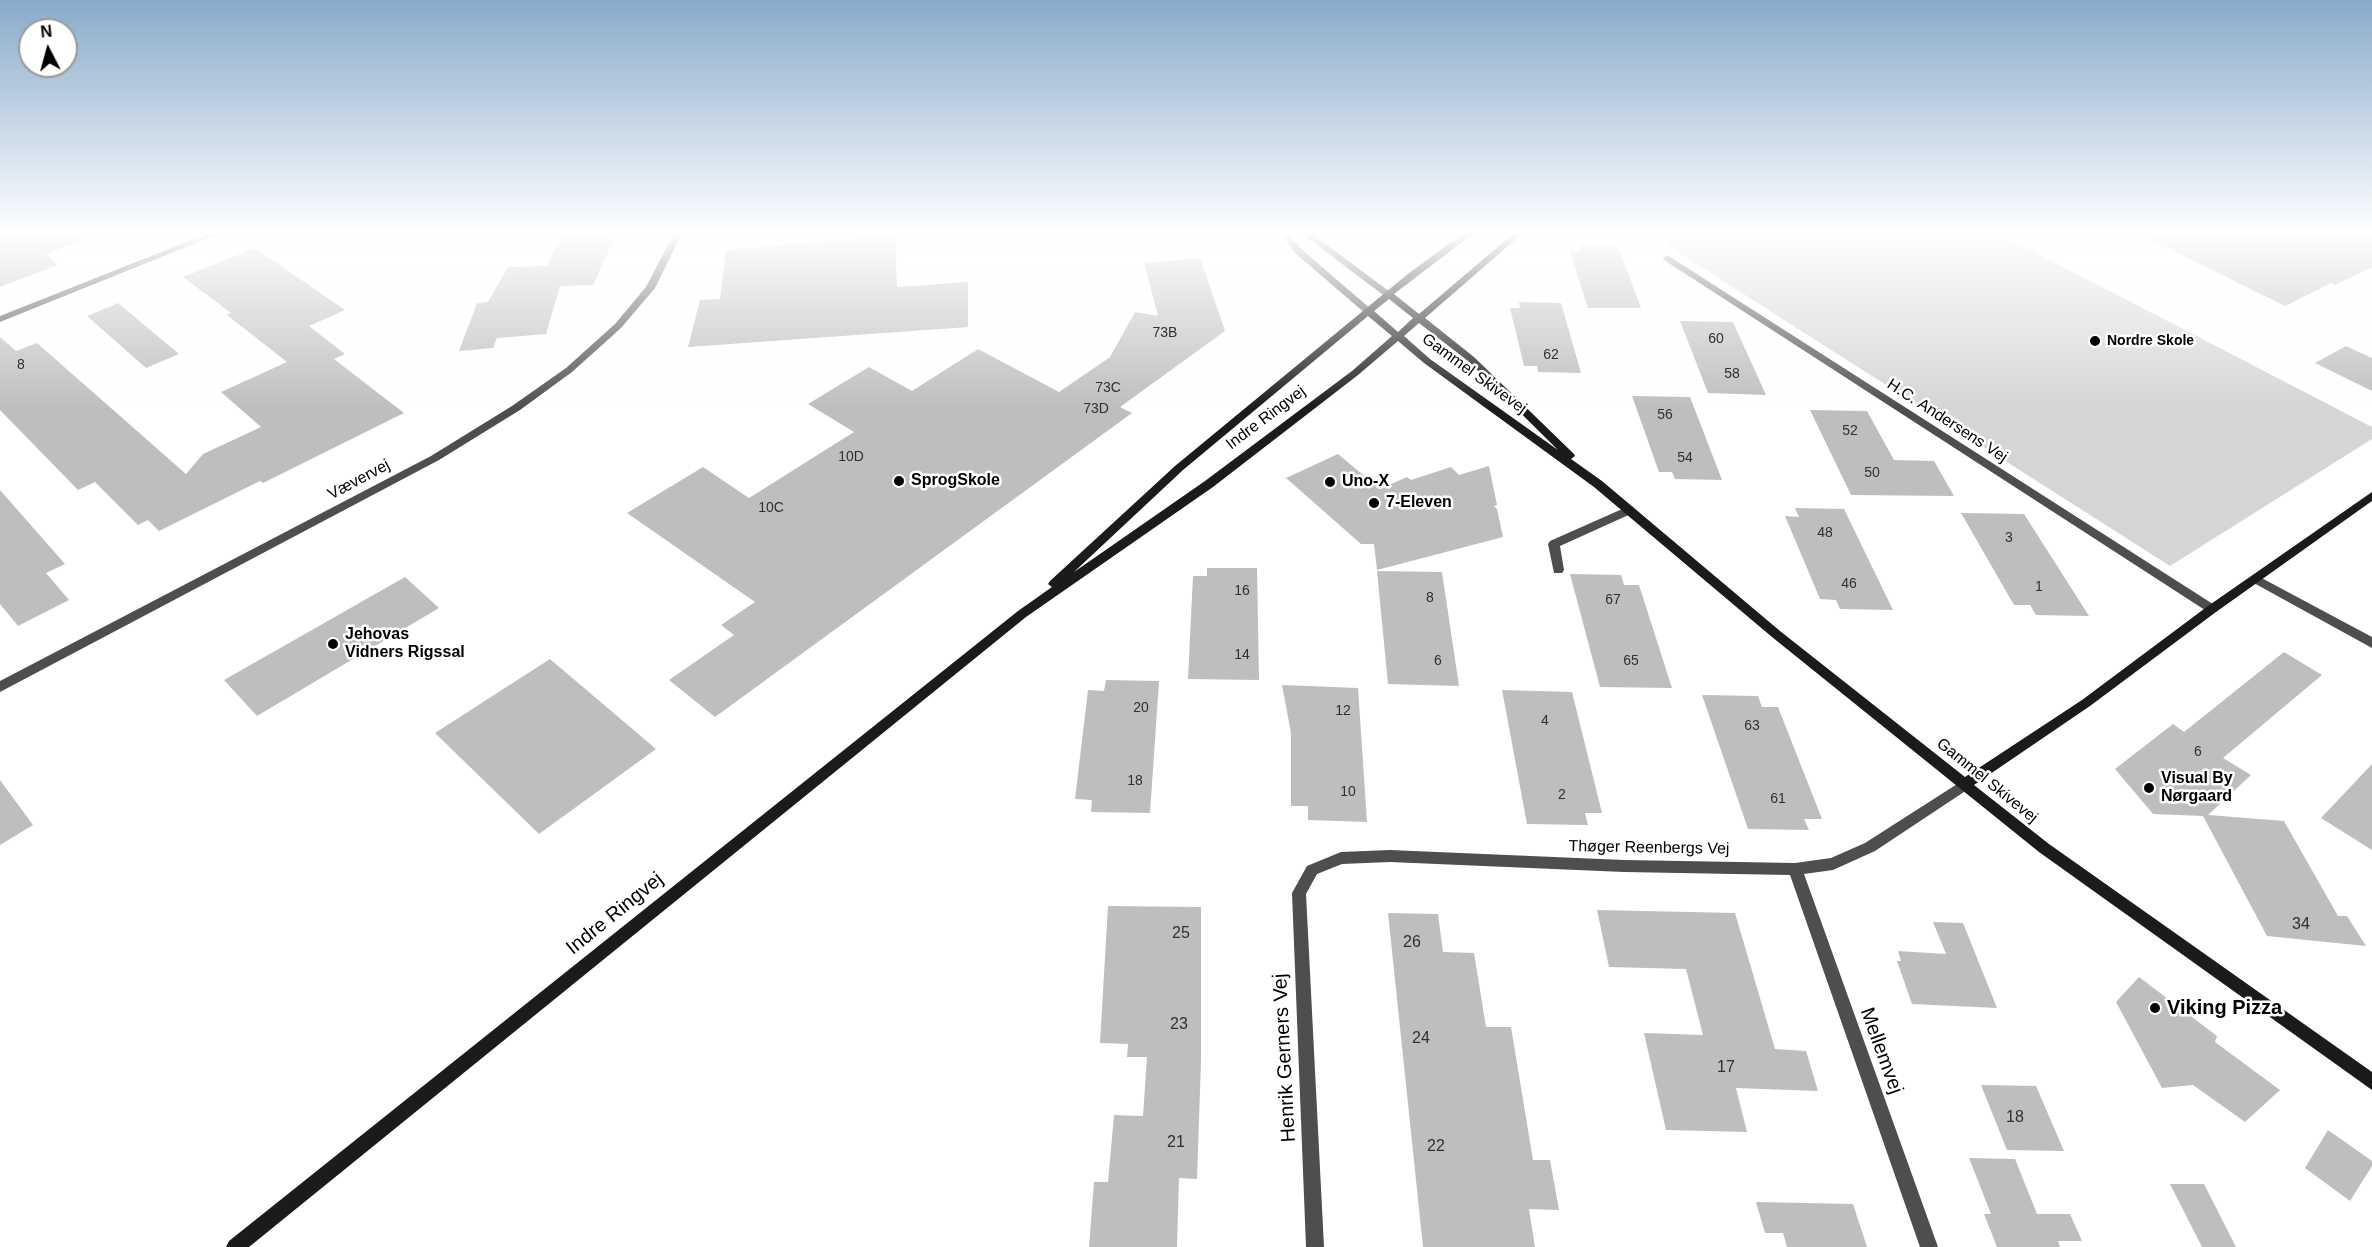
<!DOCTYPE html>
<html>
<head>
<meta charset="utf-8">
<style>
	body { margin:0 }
	#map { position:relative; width:2372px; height:1247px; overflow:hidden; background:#fff; font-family:Helvetica,sans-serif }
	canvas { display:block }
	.north { position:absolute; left:18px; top:18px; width:60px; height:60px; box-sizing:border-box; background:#fff; border:2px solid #999; border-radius:50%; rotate:354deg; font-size:16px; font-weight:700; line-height:24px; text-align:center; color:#000 }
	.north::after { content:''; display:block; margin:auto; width:21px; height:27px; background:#000; clip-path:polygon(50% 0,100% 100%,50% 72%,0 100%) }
</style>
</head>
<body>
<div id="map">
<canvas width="2372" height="1247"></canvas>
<div class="north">N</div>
</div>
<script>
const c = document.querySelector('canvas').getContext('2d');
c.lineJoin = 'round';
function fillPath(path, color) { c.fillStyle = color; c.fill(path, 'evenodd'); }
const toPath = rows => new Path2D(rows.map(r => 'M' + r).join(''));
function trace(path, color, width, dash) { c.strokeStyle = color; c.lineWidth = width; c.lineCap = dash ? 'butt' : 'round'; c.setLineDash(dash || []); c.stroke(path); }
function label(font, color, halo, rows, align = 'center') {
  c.font = font + ' Helvetica,sans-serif'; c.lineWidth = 5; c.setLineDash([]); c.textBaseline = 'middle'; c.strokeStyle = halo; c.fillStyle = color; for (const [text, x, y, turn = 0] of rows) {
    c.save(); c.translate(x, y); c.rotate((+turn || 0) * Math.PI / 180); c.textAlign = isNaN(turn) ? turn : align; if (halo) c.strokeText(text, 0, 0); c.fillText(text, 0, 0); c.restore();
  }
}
const green = toPath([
	[1676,233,1998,233,2372,427,2372,439,2170,566,1665,244]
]);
const building = toPath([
	[0,233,93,233,93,236,46,254,58,265,0,287],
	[562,233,617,233,593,285,560,286,546,334,497,338,493,348,459,351,477,303,488,302,508,267,547,266],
	[2137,233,2372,233,2372,267,2335,285,2331,283,2285,306],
	[895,235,897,287,968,282,968,327,688,347,700,300,720,299,726,250],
	[1579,246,1618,246,1641,308,1588,308,1570,251,1581,251],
	[255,248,345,310,309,326,345,354,334,359,404,413,263,483,260,481,159,531,148,520,138,525,95,482,78,490,0,410,0,337,16,351,37,343,186,474,203,454,261,427,221,392,287,362,227,315,231,313,183,277],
	[1200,258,1225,331,1120,407,1132,413,715,717,669,680,734,635,721,625,755,602,627,513,703,467,749,498,854,432,808,404,869,367,912,391,978,349,1059,392,1110,357,1135,312,1158,316,1144,263],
	[1519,302,1561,303,1581,373,1538,372,1537,366,1524,366,1510,308,1520,308],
	[118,303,179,354,146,368,87,316],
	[1680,321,1733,322,1766,395,1708,393],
	[2346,346,2372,358,2372,391,2315,363],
	[1632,396,1690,397,1722,480,1675,479,1672,472,1659,472],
	[1810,410,1867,411,1894,460,1934,461,1954,496,1851,495],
	[1338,454,1380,489,1407,477,1411,480,1451,467,1459,475,1489,466,1497,505,1494,506,1497,509,1503,537,1377,570,1374,544,1361,544,1286,478],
	[0,490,65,564,46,573,69,600,18,626,0,604],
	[1795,508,1844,509,1893,610,1840,609,1836,600,1820,599,1785,516,1799,517],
	[1961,513,2024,514,2089,616,2036,615,2030,605,2014,605],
	[1207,568,1257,568,1259,680,1188,679,1193,576,1207,576],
	[1377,571,1442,572,1459,686,1388,684],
	[1570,574,1621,575,1624,585,1639,585,1672,688,1600,687],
	[405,577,439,608,257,716,224,680],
	[2284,652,2322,675,2223,758,2251,775,2208,815,2284,821,2338,916,2347,916,2366,946,2267,936,2203,816,2153,814,2115,769,2173,724,2184,732],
	[550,659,656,749,539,834,435,733],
	[1106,680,1159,681,1150,813,1091,812,1092,800,1075,799,1088,690,1104,691],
	[1282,685,1358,688,1367,822,1308,820,1308,806,1291,806,1291,733],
	[1502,690,1572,692,1602,813,1585,813,1588,825,1527,824],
	[1702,695,1758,696,1762,707,1778,707,1822,819,1804,819,1809,830,1748,829],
	[2372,764,2372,850,2321,818],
	[0,780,33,825,0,845],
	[1108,906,1201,907,1201,1061,1197,1179,1179,1178,1177,1247,1089,1247,1094,1182,1108,1182,1114,1115,1143,1116,1147,1057,1127,1057,1128,1044,1100,1043],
	[1597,910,1735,913,1775,1049,1806,1051,1818,1091,1736,1088,1747,1132,1666,1130,1644,1033,1703,1035,1686,969,1609,967],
	[1388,913,1438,914,1443,952,1474,953,1486,1027,1511,1027,1533,1160,1550,1160,1559,1210,1529,1209,1535,1247,1423,1247],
	[1933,922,1963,923,1997,1008,1912,1004,1897,961,1901,961,1898,951,1946,954],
	[2139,977,2217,1036,2215,1042,2280,1090,2245,1122,2193,1085,2162,1088,2116,1002],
	[1981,1085,2036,1086,2064,1151,2007,1150],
	[2328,1130,2372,1161,2372,1166,2350,1201,2305,1168],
	[1969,1158,2015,1159,2037,1214,2070,1214,2082,1241,2058,1241,2060,1247,1997,1247,1984,1214,1991,1214],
	[2170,1184,2204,1184,2236,1247,2202,1247],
	[1756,1202,1853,1204,1867,1247,1787,1247,1783,1233,1765,1233]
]);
const street = toPath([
	[209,233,221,233,0,322,0,316,209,233],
	[674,233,682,233,655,288,621,328,572,372,520,410,439,460,0,692,0,681,431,456,512,406,566,368,615,324,646,287,674,233],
	[1281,233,1289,233,1300,248,1372,310,1372,314,1366,314,1294,252,1281,233],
	[1301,233,1311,233,1394,295,1389,298,1386,297,1301,233],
	[1667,255,2216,606,2218,609,2216,612,2208,612,1664,260,1663,258,1667,255],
	[1629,506,1633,507,1635,510,1633,513,1560,546,1564,570,1562,573,1554,573,1548,544,1550,541,1629,506],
	[2256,575,2372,637,2372,648,2252,582,2250,579,2252,576,2256,575],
	[1965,779,1970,780,1972,784,1970,788,1875,851,1833,870,1804,874,1938,1247,1920,1247,1790,875,1624,872,1390,862,1342,864,1317,874,1306,894,1324,1247,1306,1247,1292,893,1307,866,1341,852,1390,850,1624,860,1795,863,1831,858,1865,843,1965,779]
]);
const secondary = toPath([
	[1464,233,1474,233,1394,294,1419,314,1514,233,1523,233,1425,318,1474,357,1574,454,1575,456,1571,459,1602,481,1780,631,1965,777,2082,700,2208,606,2372,492,2372,501,2216,612,2090,706,1974,785,2049,844,2372,1072,2372,1090,2039,852,1772,637,1594,487,1424,363,1398,341,1358,375,1213,487,1026,617,249,1247,226,1247,229,1241,1018,611,1052,587,1048,584,1050,581,1175,466,1409,273,1464,233],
	[1389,299,1413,318,1398,332,1374,311,1389,299],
	[1368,316,1392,336,1352,371,1205,481,1074,572,1183,470,1368,316],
	[1419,323,1468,361,1558,450,1430,359,1404,336,1419,323]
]);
const markers = [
	[2095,341,6,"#000"],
	[899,481,6,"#000"],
	[1330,482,6,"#000"],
	[1374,503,6,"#000"],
	[333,644,6,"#000"],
	[2149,788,6,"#000"],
	[2155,1008,6,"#000"]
];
const numberNames = [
	["73B",1165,333],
	["60",1716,339],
	["62",1551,355],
	["8",21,365],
	["58",1732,374],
	["73C",1108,388],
	["73D",1096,409],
	["56",1665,415],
	["52",1850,431],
	["10D",851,457],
	["54",1685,458],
	["50",1872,473],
	["10C",771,508],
	["48",1825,533],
	["3",2009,538],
	["46",1849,584],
	["1",2039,587],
	["16",1242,591],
	["8",1430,598],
	["67",1613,600],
	["14",1242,655],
	["6",1438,661],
	["65",1631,661],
	["20",1141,708],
	["12",1343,711],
	["4",1545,721],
	["63",1752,726],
	["6",2198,752],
	["18",1135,781],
	["10",1348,792],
	["2",1562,795],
	["61",1778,799]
];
const farPoinames = [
	["Nordre Skole",2107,341]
];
const streetNames = [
	["Gammel Skivevej",1474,374,36],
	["Indre Ringvej",1266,418,-37],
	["H.C. Andersens Vej",1947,421,33],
	["Vævervej",359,480,-28],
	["Gammel Skivevej",1987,781,39],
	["Thøger Reenbergs Vej",1649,848,1]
];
const poiNames = [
	["SprogSkole",911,481],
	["Uno-X",1342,482],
	["7-Eleven",1386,503],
	["Jehovas",345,635],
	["Vidners Rigssal",345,653],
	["Visual By",2161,779],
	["Nørgaard",2161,797]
];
const nearNumbernames = [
	["34",2301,925],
	["25",1181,934],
	["26",1412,943],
	["23",1179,1025],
	["24",1421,1039],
	["17",1726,1068],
	["18",2015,1118],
	["21",1176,1143],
	["22",1436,1147]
];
const nearStreetnames = [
	["Indre Ringvej",615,914,-39],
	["Mellemvej",1881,1051,70],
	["Henrik Gerners Vej",1285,1058,-93]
];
const nearPoinames = [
	["Viking Pizza",2167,1008]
];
fillPath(green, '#d5d5d5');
fillPath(building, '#bebebe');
fillPath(street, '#4e4e4e');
fillPath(secondary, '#1b1b1b');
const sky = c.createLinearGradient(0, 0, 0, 408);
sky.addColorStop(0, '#89aaca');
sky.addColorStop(0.57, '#fff');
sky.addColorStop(1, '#ffffff00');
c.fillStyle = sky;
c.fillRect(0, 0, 2372, 408);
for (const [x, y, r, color] of markers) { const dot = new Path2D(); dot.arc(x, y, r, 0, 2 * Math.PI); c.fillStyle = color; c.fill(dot); trace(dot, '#fff', 2); }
label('14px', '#303030', null, numberNames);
label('bold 14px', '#000', '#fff', farPoinames, 'left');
label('16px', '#000', '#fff', streetNames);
label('bold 16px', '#000', '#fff', poiNames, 'left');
label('16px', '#303030', null, nearNumbernames);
label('20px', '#000', '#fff', nearStreetnames);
label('bold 20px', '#000', '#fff', nearPoinames, 'left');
</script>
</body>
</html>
